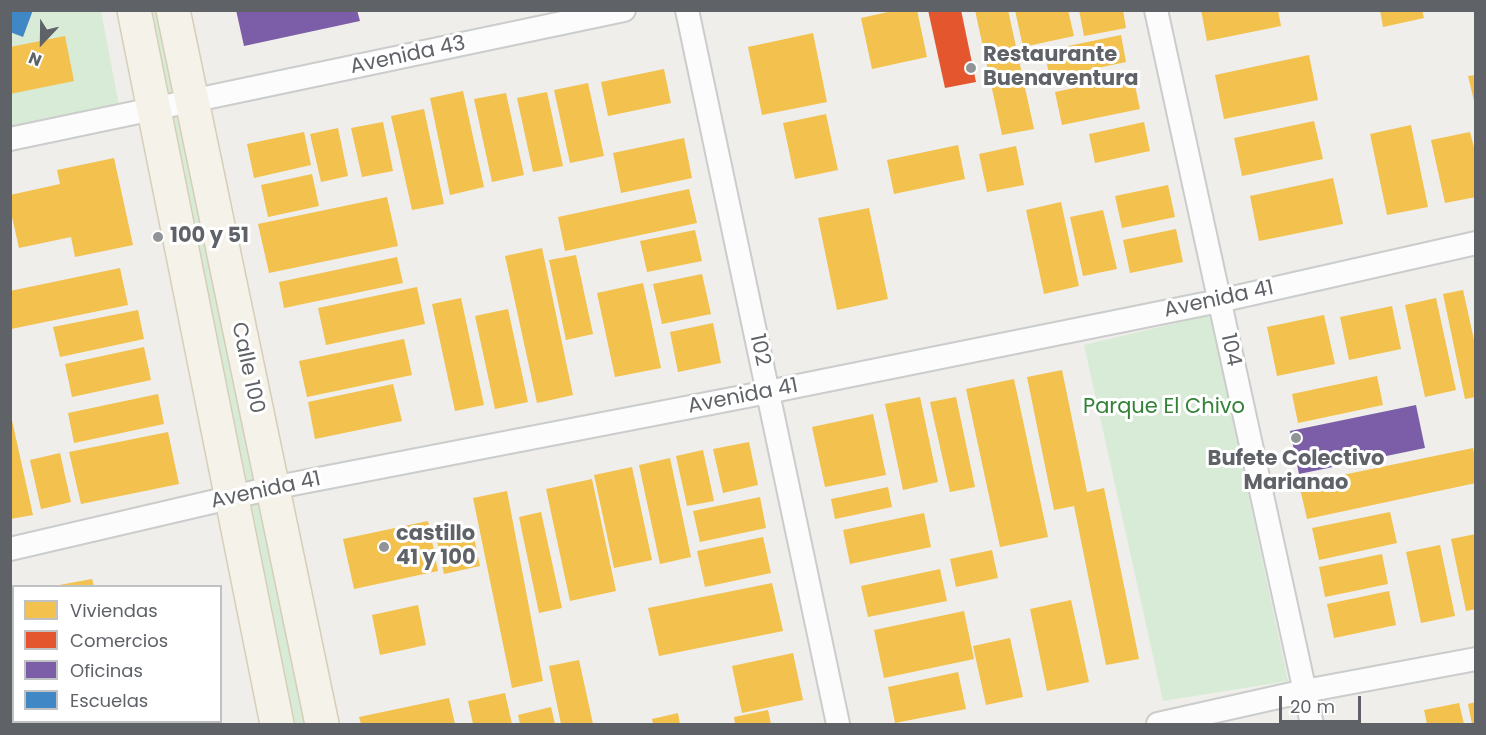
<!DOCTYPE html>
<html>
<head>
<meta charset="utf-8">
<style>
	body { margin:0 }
	#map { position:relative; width:1486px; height:735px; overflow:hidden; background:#efeeea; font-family:Poppins,sans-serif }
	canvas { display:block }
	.frame { position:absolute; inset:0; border:12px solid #5f6368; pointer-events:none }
	.legend { position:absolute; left:12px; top:585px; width:210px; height:138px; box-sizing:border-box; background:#fff; border:2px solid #bfc1c3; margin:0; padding:8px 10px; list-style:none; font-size:18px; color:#5f6368 }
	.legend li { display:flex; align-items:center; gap:12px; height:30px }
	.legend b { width:30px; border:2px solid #bfc1c3 }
	.north { position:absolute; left:12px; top:12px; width:60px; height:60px; -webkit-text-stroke:4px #fff; paint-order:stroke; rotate:202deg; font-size:16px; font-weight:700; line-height:24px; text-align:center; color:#5f6368 }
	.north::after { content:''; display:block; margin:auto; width:21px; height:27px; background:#5f6368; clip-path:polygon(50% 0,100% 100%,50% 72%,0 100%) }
	.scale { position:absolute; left:1279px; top:696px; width:82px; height:27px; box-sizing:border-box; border:3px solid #5f6368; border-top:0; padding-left:8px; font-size:18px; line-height:21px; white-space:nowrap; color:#5f6368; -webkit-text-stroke:4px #fff; paint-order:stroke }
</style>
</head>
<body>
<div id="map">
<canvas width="1486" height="735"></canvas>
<div class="frame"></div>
<ul class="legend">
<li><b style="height:16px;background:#f2c14e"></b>Viviendas</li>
<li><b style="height:16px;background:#e4572e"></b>Comercios</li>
<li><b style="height:16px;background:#7b5ea7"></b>Oficinas</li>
<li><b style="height:16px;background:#3f88c5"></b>Escuelas</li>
</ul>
<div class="north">N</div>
<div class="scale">20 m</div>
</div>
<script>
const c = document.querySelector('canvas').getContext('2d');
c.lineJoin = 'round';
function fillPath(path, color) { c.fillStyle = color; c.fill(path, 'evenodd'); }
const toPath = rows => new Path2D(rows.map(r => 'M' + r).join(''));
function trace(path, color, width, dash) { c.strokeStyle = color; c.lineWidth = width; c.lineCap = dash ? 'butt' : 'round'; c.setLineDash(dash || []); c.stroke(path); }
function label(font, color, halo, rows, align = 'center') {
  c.font = font + ' Poppins,sans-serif'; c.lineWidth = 6; c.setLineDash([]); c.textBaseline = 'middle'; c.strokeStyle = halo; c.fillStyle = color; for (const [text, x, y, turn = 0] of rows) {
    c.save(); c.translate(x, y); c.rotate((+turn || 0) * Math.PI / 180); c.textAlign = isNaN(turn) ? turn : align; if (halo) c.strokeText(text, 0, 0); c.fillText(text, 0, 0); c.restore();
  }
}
const green = toPath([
	[11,11,101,11,119,105,11,126],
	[149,11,159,11,306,724,293,724],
	[1210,315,1288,681,1163,701,1084,345]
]);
const homes = toPath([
	[897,10,917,10,927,57,872,69,861,18],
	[975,10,1008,10,1034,129,1002,135],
	[1015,10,1068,10,1074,36,1023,47],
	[1079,10,1123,10,1126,28,1084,36],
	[1201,10,1278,10,1281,26,1207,41],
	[1380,10,1422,10,1424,18,1383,27],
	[813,33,827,102,762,115,748,47],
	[1121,35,1126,62,1050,78,1044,51],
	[65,36,74,81,10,94,10,47],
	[1309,55,1318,100,1224,119,1215,75],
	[664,69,671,103,608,116,601,82],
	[1476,75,1476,105,1475,105,1468,76],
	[1133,76,1140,109,1062,125,1055,92],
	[588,83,604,156,570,163,554,90],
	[463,91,484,187,450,195,430,98],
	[547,92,563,166,533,172,517,98],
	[506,93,524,175,492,182,474,99],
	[424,109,444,204,412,210,391,116],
	[826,114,838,170,795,179,783,123],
	[1314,121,1323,159,1242,176,1234,138],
	[383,122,393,171,362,177,351,128],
	[1144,122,1150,151,1095,163,1089,134],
	[1411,125,1428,207,1387,215,1370,134],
	[338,128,348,176,321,182,310,134],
	[304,132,311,165,254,178,247,144],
	[1470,132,1476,155,1476,197,1445,203,1431,140],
	[684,138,692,178,621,193,613,153],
	[958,145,965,179,894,194,887,160],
	[1016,146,1024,185,987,192,979,154],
	[114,158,133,245,75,257,71,237,19,248,10,208,10,195,60,184,57,170],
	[312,174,319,206,268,217,261,185],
	[1333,178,1343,224,1259,241,1250,196],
	[1168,185,1175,217,1122,228,1115,196],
	[689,189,697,223,565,251,558,217],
	[387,197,398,246,269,273,258,224],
	[1061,202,1079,286,1044,294,1026,210],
	[869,208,888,299,837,310,818,218],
	[1103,210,1117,269,1083,276,1070,217],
	[1176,229,1183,262,1130,273,1123,240],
	[695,230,702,261,647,272,640,241],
	[542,248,573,395,537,403,505,256],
	[576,255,593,334,566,340,549,260],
	[397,257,403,283,284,308,279,282],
	[120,268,128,305,11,329,10,291],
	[702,274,711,314,662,324,653,284],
	[643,283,661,368,615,377,597,293],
	[417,287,425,324,326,345,318,308],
	[1463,290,1476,349,1476,397,1465,399,1443,294],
	[461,298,484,405,455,411,432,304],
	[1436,298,1456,390,1425,397,1405,305],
	[1392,306,1401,349,1349,360,1340,317],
	[508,309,528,402,495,409,475,316],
	[138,310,144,339,60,357,53,327],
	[1324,315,1335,364,1277,376,1267,327],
	[713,323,721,363,678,372,670,332],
	[404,339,412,375,307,397,299,361],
	[144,347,151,380,72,397,65,364],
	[1062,370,1087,492,1104,488,1139,659,1106,665,1074,506,1054,510,1027,377],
	[1377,376,1383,405,1298,423,1292,394],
	[1014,379,1048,537,1000,547,966,389],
	[393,384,402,421,315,439,308,402],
	[158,394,164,424,74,443,68,413],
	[920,397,938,482,903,490,885,404],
	[956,397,975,487,950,492,930,402],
	[873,414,886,475,825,487,812,427],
	[11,416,33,515,10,519,10,417],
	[168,432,179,484,81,504,69,452],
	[749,442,758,485,723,493,713,449],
	[1473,448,1476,461,1476,483,1307,519,1299,484],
	[703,450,714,501,687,506,676,456],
	[60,453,71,502,41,509,30,460],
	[670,458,691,557,660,564,639,465],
	[632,467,652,560,614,568,594,475],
	[592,479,616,591,570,601,546,489],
	[888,487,892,507,835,519,831,499],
	[507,491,543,681,512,688,473,498],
	[760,497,766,528,700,542,693,511],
	[541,512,562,608,539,613,519,517],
	[1390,512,1397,543,1319,560,1312,528],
	[924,513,931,547,850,564,843,530],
	[428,521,438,571,354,589,343,539],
	[472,528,480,566,444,574,436,536],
	[1476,534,1476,609,1466,611,1451,539],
	[763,537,771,573,705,587,697,551],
	[1440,545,1455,616,1421,623,1406,552],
	[992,550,998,578,956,587,950,559],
	[1382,554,1388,584,1325,597,1319,567],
	[940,569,947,601,868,617,861,586],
	[92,579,94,586,59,586,59,585],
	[772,583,783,631,659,656,648,608],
	[1389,591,1396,625,1334,638,1327,604],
	[1071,600,1089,682,1047,691,1030,609],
	[418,605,426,645,380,655,372,615],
	[964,611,974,659,884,678,874,630],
	[10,620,14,629,14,722,34,722,34,724,10,724],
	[1010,638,1023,697,986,705,973,646],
	[793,653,803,700,742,713,732,666],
	[579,660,593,724,561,724,549,666],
	[958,672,966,709,895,723,888,687],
	[505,693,512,724,473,724,468,701],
	[449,698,455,724,361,724,359,717],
	[1476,702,1476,724,1472,724,1468,704],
	[1459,703,1464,724,1427,724,1424,710],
	[551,707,555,724,520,724,518,715],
	[768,710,771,724,735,724,734,717],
	[678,713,680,724,653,724,652,719],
	[133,722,216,722,217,724,124,724]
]);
const shops = toPath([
	[928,10,961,10,976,82,945,88]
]);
const offices = toPath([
	[236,10,357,10,360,21,244,46],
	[1416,405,1425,448,1299,474,1290,431]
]);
const schools = toPath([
	[10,10,33,10,23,37,10,32]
]);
const street = toPath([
	[687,10,838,724],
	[1156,10,1312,724],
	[10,139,624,10],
	[10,549,272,488,768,392,1219,301,1476,243],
	[1158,724,1305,691,1476,659]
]);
const primary = toPath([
	[134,10,277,724],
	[173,10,322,724]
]);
const markers = [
	[971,68,6,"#919496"],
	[158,237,6,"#919496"],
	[1296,438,6,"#919496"],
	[384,547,6,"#919496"]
];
const streetNames = [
	["Avenida 43",408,56,-12],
	["Avenida 41",1219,300,-12],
	["102",759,350,78],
	["104",1230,350,78],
	["Calle 100",247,368,78],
	["Avenida 41",743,397,-11],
	["Avenida 41",266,491,-12]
];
const poiNames = [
	["Restaurante",983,56],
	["Buenaventura",983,80],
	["100 y 51",170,237],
	["Bufete Colectivo",1296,460,"center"],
	["Marianao",1296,484,"center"],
	["castillo",396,535],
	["41 y 100",396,559]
];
const parkNames = [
	["Parque El Chivo",1164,408]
];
fillPath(green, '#d8ebd6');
fillPath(homes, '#f2c14e');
fillPath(shops, '#e4572e');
fillPath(offices, '#7b5ea7');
fillPath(schools, '#3f88c5');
trace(street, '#cbcccc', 26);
trace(primary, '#d7ceb8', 36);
trace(street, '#fdfcfc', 22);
trace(primary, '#f4f2e9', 33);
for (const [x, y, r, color] of markers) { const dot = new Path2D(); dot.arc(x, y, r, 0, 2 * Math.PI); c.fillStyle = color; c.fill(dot); trace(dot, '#fff', 2); }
label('21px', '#5f6368', '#fff', streetNames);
label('bold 21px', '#5f6368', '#fff', poiNames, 'left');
label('21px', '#348238', '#fff', parkNames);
</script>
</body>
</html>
